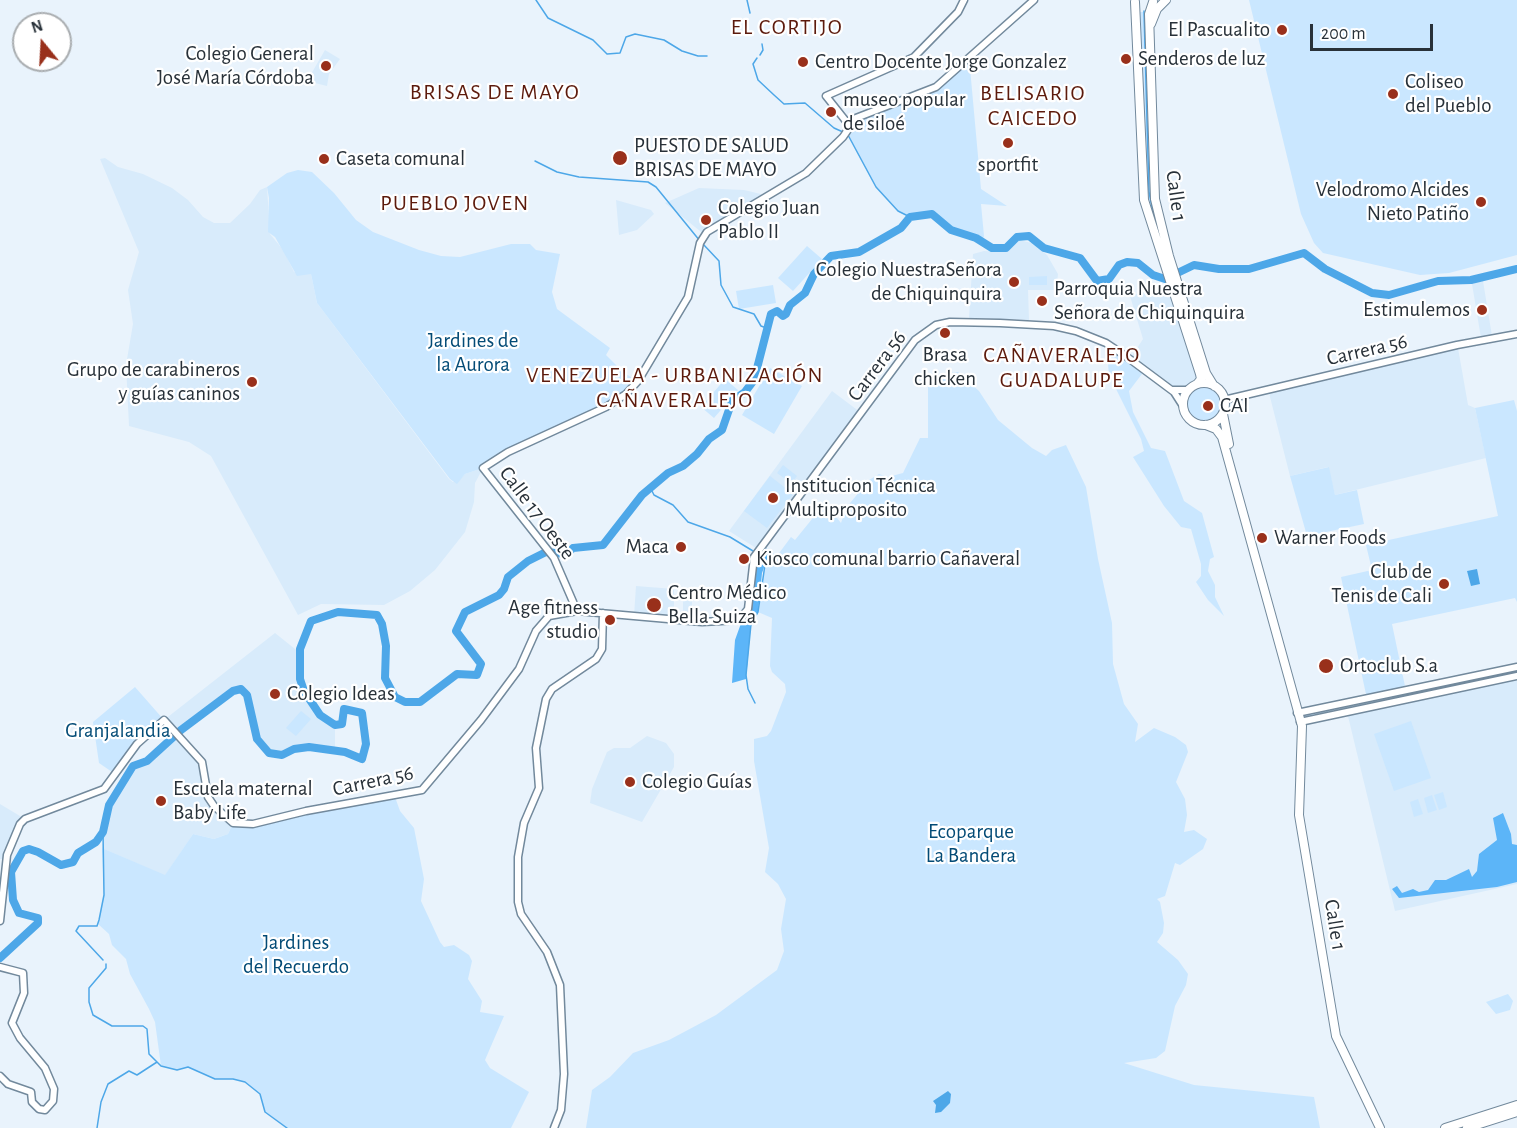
<!DOCTYPE html>
<html>
<head>
<meta charset="utf-8">
<style>
	body { margin:0 }
	#map { position:relative; width:1517px; height:1128px; overflow:hidden; background:#e9f3fc; font-family:"Alegreya Sans",sans-serif }
	canvas { display:block }
	.north { position:absolute; left:12px; top:12px; width:60px; height:60px; box-sizing:border-box; background:#fff; border:2px solid #a9adb0; border-radius:50%; rotate:342deg; font-size:16px; font-weight:700; line-height:24px; text-align:center; color:#283139 }
	.north::after { content:''; display:block; margin:auto; width:21px; height:27px; background:#99301b; clip-path:polygon(50% 0,100% 100%,50% 72%,0 100%) }
	.scale { position:absolute; left:1310px; top:24px; width:123px; height:27px; box-sizing:border-box; border:3px solid #283139; border-top:0; padding-left:8px; font-size:18px; line-height:21px; white-space:nowrap; color:#283139; -webkit-text-stroke:4px #fff; paint-order:stroke }
</style>
</head>
<body>
<div id="map">
<canvas width="1517" height="1128"></canvas>
<div class="north">N</div>
<div class="scale">200 m</div>
</div>
<script>
const c = document.querySelector('canvas').getContext('2d');
c.lineJoin = 'round';
function fillPath(path, color) { c.fillStyle = color; c.fill(path, 'evenodd'); }
const toPath = rows => new Path2D(rows.map(r => 'M' + r).join(''));
function trace(path, color, width, dash) { c.strokeStyle = color; c.lineWidth = width; c.lineCap = dash ? 'butt' : 'round'; c.setLineDash(dash || []); c.stroke(path); }
function label(font, color, halo, rows, align = 'center') {
  c.font = font + ' "Alegreya Sans",sans-serif'; c.lineWidth = 4.5; c.setLineDash([]); c.textBaseline = 'middle'; c.strokeStyle = halo; c.fillStyle = color; for (const [text, x, y, turn = 0] of rows) {
    c.save(); c.translate(x, y); c.rotate((+turn || 0) * Math.PI / 180); c.textAlign = isNaN(turn) ? turn : align; if (halo) c.strokeText(text, 0, 0); c.fillText(text, 0, 0); c.restore();
  }
}
const built = toPath([
	[325,50,340,59,329,74,327,86,307,81],
	[105,158,118,167,143,174,172,188,188,200,203,217,214,223,230,223,250,204,260,190,267,187,270,234,284,251,294,272,311,274,317,303,449,479,453,482,459,480,465,474,483,468,475,483,474,502,465,532,435,570,410,591,384,605,321,604,298,615,211,456,189,442,129,426,126,365,133,324,128,290,139,252,100,159],
	[699,188,744,190,765,195,705,235,665,203],
	[616,200,651,210,654,214,637,230,619,235],
	[1018,240,1032,243,1047,255,1058,274,1056,290,1028,290,1029,320,969,318,973,254,984,251,1002,252],
	[1483,281,1492,336,1481,338,1472,284],
	[1171,284,1200,374,1197,384,1188,390,1177,392,1130,359,1143,339,1130,296],
	[1458,348,1468,405,1475,408,1486,458,1335,495,1328,467,1290,476,1269,393],
	[832,391,860,412,756,548,729,531],
	[636,586,674,589,674,620,634,616],
	[683,590,692,591,692,622,683,621],
	[275,633,300,653,300,679,304,691,320,715,335,725,335,751,299,747,284,755,269,753,257,739,247,695,241,689,233,691,177,733,202,762,208,797,233,823,228,834,214,839,193,834,165,876,102,848,109,805,120,785,133,766,147,761,176,733,164,720],
	[1517,676,1517,884,1395,911,1347,712],
	[647,736,666,743,674,754,674,767,642,822,590,803,592,789,607,752,614,748,630,748],
	[0,804,25,819,6,859,0,859]
]);
const green = toPath([
	[1249,0,1517,0,1517,255,1449,273,1420,275,1323,253,1314,243,1301,214],
	[1140,12,1147,12,1155,196,1166,246,1159,248,1144,200,1138,15],
	[969,57,981,189,1007,206,981,204,984,236,982,242,951,230,932,214,910,217,898,211,876,187,848,135,853,121,936,87],
	[298,170,312,172,334,193,356,220,373,232,419,250,441,256,460,257,511,244,530,244,536,250,560,254,552,292,557,309,610,348,606,355,624,373,638,381,606,407,508,452,483,468,465,474,457,484,450,479,317,303,311,274,297,276,275,237,268,232,269,198,267,187,287,173],
	[807,246,822,259,793,291,778,278],
	[1047,276,1047,285,1029,285,1029,277],
	[773,285,776,303,739,309,736,291],
	[1111,346,1145,370,1129,391,1133,412,1151,448,1165,451,1184,501,1202,513,1214,557,1210,559,1208,571,1215,585,1215,597,1224,616,1208,600,1196,582,1201,576,1201,564,1191,529,1181,527,1164,506,1133,457,1144,451,1141,439,1109,375,1107,353],
	[770,368,802,386,774,434,742,415],
	[958,372,979,391,998,420,1032,448,1046,456,1052,450,1066,445,1086,487,1098,559,1112,623,1113,664,1124,704,1138,724,1135,742,1154,728,1175,737,1186,745,1188,752,1176,782,1185,799,1187,815,1184,832,1194,830,1207,839,1203,849,1180,865,1175,863,1165,896,1157,899,1160,902,1164,923,1163,933,1157,942,1178,960,1188,974,1186,985,1175,1006,1165,1051,1156,1058,1124,1063,1194,1085,1314,1097,1320,1128,586,1128,592,1090,610,1077,633,1053,669,1040,716,1015,777,970,784,951,781,929,786,899,778,884,765,872,769,848,754,761,754,739,767,736,771,731,786,692,785,684,772,672,770,666,772,618,758,612,766,558,770,551,777,556,791,537,795,540,825,503,841,523,846,508,869,480,879,474,888,477,903,473,920,438,928,438,928,383,932,375],
	[725,379,738,390,714,418,701,407],
	'1183 404a21 21 0 1 1 42 0a21 21 0 1 1-42 0Z',
	[1514,400,1517,411,1517,602,1515,598,1392,624,1406,691,1517,667,1517,676,1303,721,1301,712,1367,699,1341,577,1372,570,1366,545,1498,516,1475,408],
	[783,465,797,476,791,483,777,473],
	[1329,467,1335,495,1357,490,1364,524,1307,536,1290,476],
	[770,476,793,494,767,528,744,511],
	[135,687,164,720,142,739,115,774,99,763,93,722],
	[301,711,311,719,296,736,286,728],
	[1411,721,1431,778,1394,791,1374,734],
	[1443,792,1447,807,1439,810,1434,795],
	[1432,795,1437,810,1428,813,1424,798],
	[395,797,400,811,414,828,424,879,421,901,440,942,444,947,454,945,469,955,472,961,468,979,482,1001,480,1012,504,1016,485,1060,490,1068,529,1092,511,1128,287,1128,265,1112,260,1094,245,1082,233,1079,215,1079,188,1067,177,1070,161,1066,155,1022,149,1009,130,974,126,959,112,945,109,934,98,924,104,895,102,848,165,875,193,834,214,839,228,834,233,823,241,825],
	[1418,799,1423,814,1414,817,1410,802],
	[1508,994,1513,1001,1510,1010,1496,1014,1486,1002]
]);
const forest = toPath([
	[763,546,770,551,762,573,758,612,751,624,746,679,732,683,735,640,744,615,753,563],
	[1503,813,1511,834,1512,844,1517,845,1517,882,1497,887,1399,898,1392,889,1397,886,1402,893,1413,889,1419,892,1428,890,1435,880,1446,880,1469,869,1472,877,1477,871,1479,854,1497,840,1493,818]
]);
const water = toPath([
	[1477,569,1480,584,1471,586,1467,571],
	[948,1091,951,1094,950,1103,941,1112,935,1113,936,1105,933,1101]
]);
const stream = toPath([
	[536,0,548,18,593,40,607,54,620,53,626,37,635,34,664,40,682,51,698,56,707,56],
	[747,0,750,13],
	[1144,11,1149,192,1155,222],
	[760,55,763,50,762,44],
	[757,58,753,64,758,80,774,95,784,104,805,103,834,128,843,132],
	[848,135,876,187,898,211,910,217],
	[535,161,557,172,579,177,648,182,656,187,700,241],
	[703,244,719,261,721,285,733,307,754,314,761,326,769,329],
	[651,489,654,495,673,505,688,522,730,537,753,551],
	[755,703,748,689,746,675,751,624,758,612,766,558],
	[103,832,104,895,99,920,97,926,79,926,76,931,103,960],
	[106,964,106,968,89,988,89,1002,93,1015,112,1026,143,1026,147,1029,149,1054,161,1066,177,1070,188,1067,215,1079,233,1079,245,1082,260,1094,265,1112,287,1128],
	[97,1128,101,1102,108,1084,129,1071,137,1075,157,1062]
]);
const river = toPath([
	[0,958,38,923,38,918,19,913,13,900,11,872,23,851,29,849,38,852,61,865,73,862,78,853,96,842,103,832,109,805,133,766,147,761,181,730,233,691,241,689,247,695,257,739,269,753,282,755,294,749,309,747,345,752,362,759,366,744,362,713,344,709,342,724,335,725,320,715,304,691,300,679,300,649,311,621,338,612,377,615,382,624,386,646,385,678,395,697,405,702,420,702,457,674,477,675,481,664,456,631,465,612,499,595,504,589,508,577,528,561,546,552,567,554,573,548,603,545,642,495,668,473,683,466,697,454,709,439,722,430,732,401,745,392,754,380,771,314,777,311,783,316,786,314,790,305,805,293,814,274,831,256,859,252,901,228,910,217,932,214,951,230,976,238,992,248,1006,248,1017,237,1029,236,1044,248,1080,258,1097,281,1109,279,1119,265,1127,262,1138,263,1153,275,1165,279,1194,265,1219,269,1249,269,1304,253,1325,269,1372,293,1389,295,1438,281,1471,280,1517,269]
]);
const minor = toPath([
	[849,125,826,96,914,57,958,12,964,0],
	[1172,390,1188,390],
	[1224,400,1457,345,1517,334],
	[577,611,554,558,483,468,508,452,606,407,626,394,638,381,688,297,700,243,707,232,806,173,843,137,856,118,936,87,1034,0],
	[1297,713,1517,667],
	[1300,722,1517,676],
	[0,921,7,855,20,824,25,819,104,789,137,744,164,720,202,762,208,797,214,806,233,823,253,824,306,811,422,790,481,720,519,669,536,631,549,616,577,611,702,622,739,620,748,609,754,557,915,340,936,325,950,322,1000,323,1054,326,1076,331,1106,343,1127,357,1174,392,1183,406],
	[0,967,23,973,24,993,12,1023,20,1038,45,1068,54,1089,53,1101,45,1110,39,1109,32,1102,31,1092,8,1084,0,1076],
	[554,1128,561,1110,564,1074,560,985,547,952,521,914,518,902,518,857,524,823,539,788,536,748,546,699,552,689,596,659,602,649,603,613]
]);
const major = toPath([
	[1135,2,1144,200,1200,374,1201,379,1197,384],
	[1153,2,1149,14,1155,199,1169,256,1206,373,1214,386],
	[1151,24,1157,9,1166,0],
	'1183 404a21 21 0 1 1 42 0a21 21 0 1 1-42 0Z',
	[1223,414,1229,444],
	[1206,425,1216,429,1222,437,1302,726,1299,815,1336,1036,1380,1128],
	[1445,1128,1517,1105],
	[1467,1128,1517,1112]
]);
const markers = [
	[1282,30,6,"#99301b"],
	[1126,59,6,"#99301b"],
	[803,62,6,"#99301b"],
	[326,66,6,"#99301b"],
	[1393,94,6,"#99301b"],
	[831,112,6,"#99301b"],
	[1008,143,6,"#99301b"],
	[620,158,8,"#99301b"],
	[324,159,6,"#99301b"],
	[1481,202,6,"#99301b"],
	[706,220,6,"#99301b"],
	[1014,282,6,"#99301b"],
	[1042,301,6,"#99301b"],
	[1482,310,6,"#99301b"],
	[945,333,6,"#99301b"],
	[252,382,6,"#99301b"],
	[1208,406,6,"#99301b"],
	[773,498,6,"#99301b"],
	[1262,538,6,"#99301b"],
	[681,547,6,"#99301b"],
	[744,559,6,"#99301b"],
	[1444,584,6,"#99301b"],
	[654,605,8,"#99301b"],
	[610,620,6,"#99301b"],
	[1326,666,8,"#99301b"],
	[275,694,6,"#99301b"],
	[630,782,6,"#99301b"],
	[161,801,6,"#99301b"]
];
const poiNames = [
	["El Pascualito",1270,30,"right"],
	["Colegio General",314,54,"right"],
	["José María Córdoba",314,78,"right"],
	["Senderos de luz",1138,59],
	["Centro Docente Jorge Gonzalez",815,62],
	["Coliseo",1405,82],
	["del Pueblo",1405,106],
	["museo popular",843,100],
	["de siloé",843,124],
	["PUESTO DE SALUD",634,146],
	["BRISAS DE MAYO",634,170],
	["Caseta comunal",336,159],
	["sportfit",1008,165,"center"],
	["Velodromo Alcides",1469,190,"right"],
	["Nieto Patiño",1469,214,"right"],
	["Colegio Juan",718,208],
	["Pablo II",718,232],
	["Colegio NuestraSeñora",1002,270,"right"],
	["de Chiquinquira",1002,294,"right"],
	["Parroquia Nuestra",1054,289],
	["Señora de Chiquinquira",1054,313],
	["Estimulemos",1470,310,"right"],
	["Brasa",945,355,"center"],
	["chicken",945,379,"center"],
	["Grupo de carabineros",240,370,"right"],
	["y guías caninos",240,394,"right"],
	["CAI",1220,406],
	["Institucion Técnica",785,486],
	["Multiproposito",785,510],
	["Warner Foods",1274,538],
	["Maca",669,547,"right"],
	["Kiosco comunal barrio Cañaveral",756,559],
	["Club de",1432,572,"right"],
	["Tenis de Cali",1432,596,"right"],
	["Centro Médico",668,593],
	["Bella Suiza",668,617],
	["Age fitness",598,608,"right"],
	["studio",598,632,"right"],
	["Ortoclub S.a",1340,666],
	["Colegio Ideas",287,694],
	["Colegio Guías",642,782],
	["Escuela maternal",173,789],
	["Baby Life",173,813]
];
const streetNames = [
	["Calle 1",1176,196,82],
	["Carrera 56",1367,350,-13],
	["Carrera 56",877,366,-53],
	["Calle 17 Oeste",537,513,53],
	["Carrera 56",373,781,-12],
	["Calle 1",1335,925,81]
];
const parkNames = [
	["Jardines de",473,341],
	["la Aurora",473,365],
	["Granjalandia",118,731],
	["Ecoparque",971,832],
	["La Bandera",971,856],
	["Jardines",296,943],
	["del Recuerdo",296,967]
];
const neighbourhoodNames = [
	["EL CORTIJO",787,27],
	["BRISAS DE MAYO",495,92],
	["BELISARIO",1033,93],
	["CAICEDO",1033,118],
	["PUEBLO JOVEN",455,203],
	["CAÑAVERALEJO",1062,355],
	["GUADALUPE",1062,380],
	["VENEZUELA - URBANIZACIÓN",675,375],
	["CAÑAVERALEJO",675,400]
];
fillPath(built, '#d8ebfb');
fillPath(green, '#cae7ff');
fillPath(forest, '#5cb5f8');
fillPath(water, '#4da7e8');
trace(stream, '#4da7e8', 1.5);
trace(river, '#4da7e8', 8);
trace(minor, '#72899c', 9);
trace(major, '#72899c', 10);
trace(minor, '#fff', 6);
trace(major, '#fff', 8);
for (const [x, y, r, color] of markers) { const dot = new Path2D(); dot.arc(x, y, r, 0, 2 * Math.PI); c.fillStyle = color; c.fill(dot); trace(dot, '#fff', 2); }
label('21px', '#283139', '#fff', poiNames, 'left');
label('21px', '#283139', '#fff', streetNames);
label('21px', '#034b76', '#fff', parkNames);
c.letterSpacing = '1.5px';
label('22px', '#5c1a0c', '#fff', neighbourhoodNames);
c.letterSpacing = '0px';
</script>
</body>
</html>
